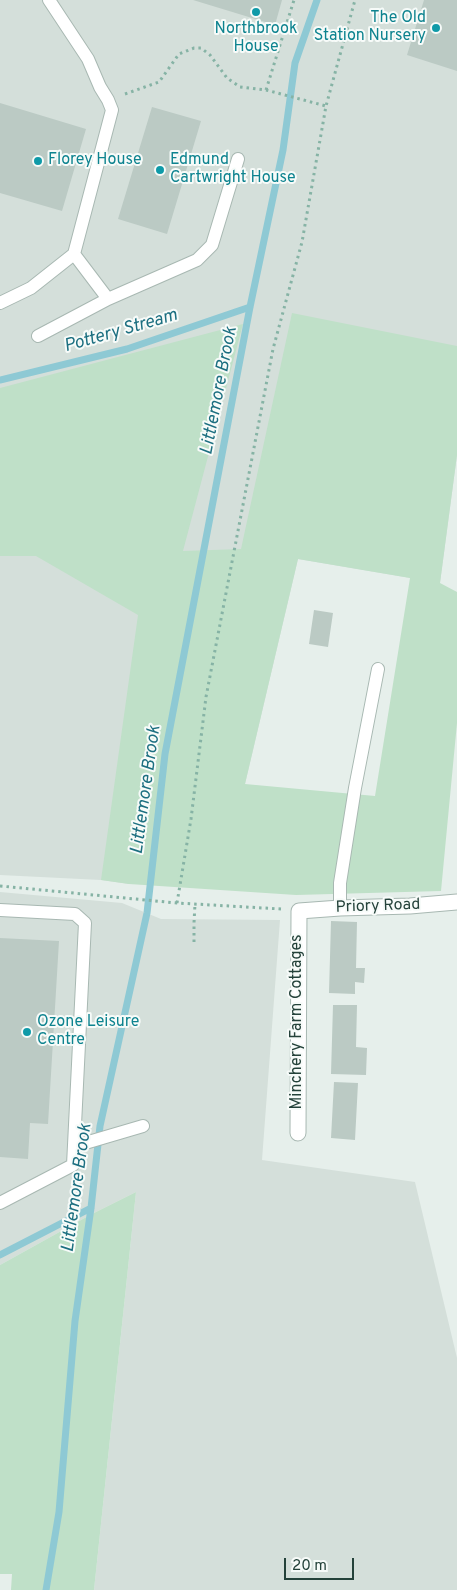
<!DOCTYPE html>
<html>
<head>
<meta charset="utf-8">
<style>
	body { margin:0 }
	#map { position:relative; width:457px; height:1590px; overflow:hidden; background:#e6efeb; font-family:Overpass,sans-serif }
	canvas { display:block }
	.scale { position:absolute; left:284px; top:1558px; width:70px; height:22px; box-sizing:border-box; border:2px solid #24423a; border-top:0; padding-left:6px; font-size:15px; line-height:18px; white-space:nowrap; color:#24423a; -webkit-text-stroke:4px #f7fbf9; paint-order:stroke }
</style>
</head>
<body>
<div id="map">
<canvas width="457" height="1590"></canvas>
<div class="scale">20 m</div>
</div>
<script>
const c = document.querySelector('canvas').getContext('2d');
c.lineJoin = 'round';
function fillPath(path, color) { c.fillStyle = color; c.fill(path, 'evenodd'); }
const toPath = rows => new Path2D(rows.map(r => 'M' + r).join(''));
function trace(path, color, width, dash) { c.strokeStyle = color; c.lineWidth = width; c.lineCap = dash ? 'butt' : 'round'; c.setLineDash(dash || []); c.stroke(path); }
function label(font, color, halo, rows, align = 'center') {
  c.font = font + ' Overpass,sans-serif'; c.lineWidth = 4; c.setLineDash([]); c.textBaseline = 'middle'; c.strokeStyle = halo; c.fillStyle = color; for (const [text, x, y, turn = 0] of rows) {
    c.save(); c.translate(x, y); c.rotate((+turn || 0) * Math.PI / 180); c.textAlign = isNaN(turn) ? turn : align; if (halo) c.strokeText(text, 0, 0); c.fillText(text, 0, 0); c.restore();
  }
}
const built = toPath([
	[0,0,457,0,457,455,440,583,298,559,245,784,129,884,101,880,0,875],
	[0,892,122,903,161,919,280,920,262,1160,415,1182,457,1358,457,1590,94,1590,136,1192,90,1215,0,1265]
]);
const green = toPath([
	[292,313,457,346,457,455,440,583,457,592,457,723,441,891,296,895,129,884,101,880,138,615,36,556,0,556,0,388,243,324,183,551,241,549],
	[298,559,410,578,375,796,245,784],
	[136,1192,94,1590,11,1590,12,1574,0,1574,0,1265,90,1215]
]);
const stream = toPath([
	[0,380,127,349,250,307],
	[0,1255,91,1208],
	[46,1590,59,1512,75,1321,91,1208,100,1126,147,913,165,754,250,307,283,150,295,63,317,0]
]);
const building = toPath([
	[193,0,282,0,275,25],
	[424,0,457,0,457,71,407,55],
	[0,103,86,129,62,211,0,193],
	[152,107,201,121,167,234,118,219],
	[314,610,333,613,328,647,309,644],
	[331,921,357,922,356,968,365,968,364,983,355,982,355,994,329,993],
	[0,938,59,941,48,1124,30,1123,28,1159,0,1157],
	[333,1005,357,1005,356,1047,367,1048,366,1075,331,1074],
	[334,1082,358,1083,355,1140,331,1138]
]);
const path = toPath([
	[266,90,294,0],
	[125,94,159,82,179,54,194,48,201,48,210,55,227,78,240,87,266,90,326,106],
	[0,886,177,903,281,909],
	[177,903,191,819,206,697,273,349,302,242,326,106,355,0],
	[194,942,194,923,195,904]
]);
const service = toPath([
	[74,254,108,299,197,260,212,245,238,159],
	[0,303,31,288,74,254,112,110,108,100,100,87,88,59,49,0],
	[38,336,108,299],
	[340,908,340,883,355,788,378,669],
	[0,910,75,914,85,923,73,1165,0,1203],
	[75,1146,143,1126]
]);
const minor = toPath([
	[298,1133,299,911,340,908,410,906,457,902]
]);
const markers = [
	[256,12,5,"#0f9aa8"],
	[436,28,5,"#0f9aa8"],
	[38,161,5,"#0f9aa8"],
	[160,170,5,"#0f9aa8"],
	[27,1032,5,"#0f9aa8"]
];
const cultureNames = [
	["The Old",426,19,"right"],
	["Station Nursery",426,37,"right"],
	["Northbrook",256,30,"center"],
	["House",256,48,"center"],
	["Florey House",48,161],
	["Edmund",170,161],
	["Cartwright House",170,179],
	["Ozone Leisure",37,1023],
	["Centre",37,1041]
];
const streetNames = [
	["Priory Road",378,907,-2],
	["Minchery Farm Cottages",298,1022,-90]
];
const waterNames = [
	["Pottery Stream",121,332,-16],
	["Littlemore Brook",220,391,-79],
	["Littlemore Brook",147,790,-82],
	["Littlemore Brook",78,1188,-82]
];
fillPath(built, '#d4dfda');
fillPath(green, '#bfe0c8');
trace(stream, '#8ec9d4', 7);
fillPath(building, '#bbcac4');
trace(service, '#a8b8b2', 14);
trace(minor, '#a8b8b2', 17);
trace(path, '#86b3a5', 3, [2.5, 4]);
trace(service, '#fff', 12);
trace(minor, '#fff', 15);
for (const [x, y, r, color] of markers) { const dot = new Path2D(); dot.arc(x, y, r, 0, 2 * Math.PI); c.fillStyle = color; c.fill(dot); trace(dot, '#f7fbf9', 2); }
label('16px', '#0d838f', '#f7fbf9', cultureNames, 'left');
label('16px', '#24423a', '#f7fbf9', streetNames);
label('italic 18px', '#1c6f80', '#f7fbf9', waterNames);
</script>
</body>
</html>
